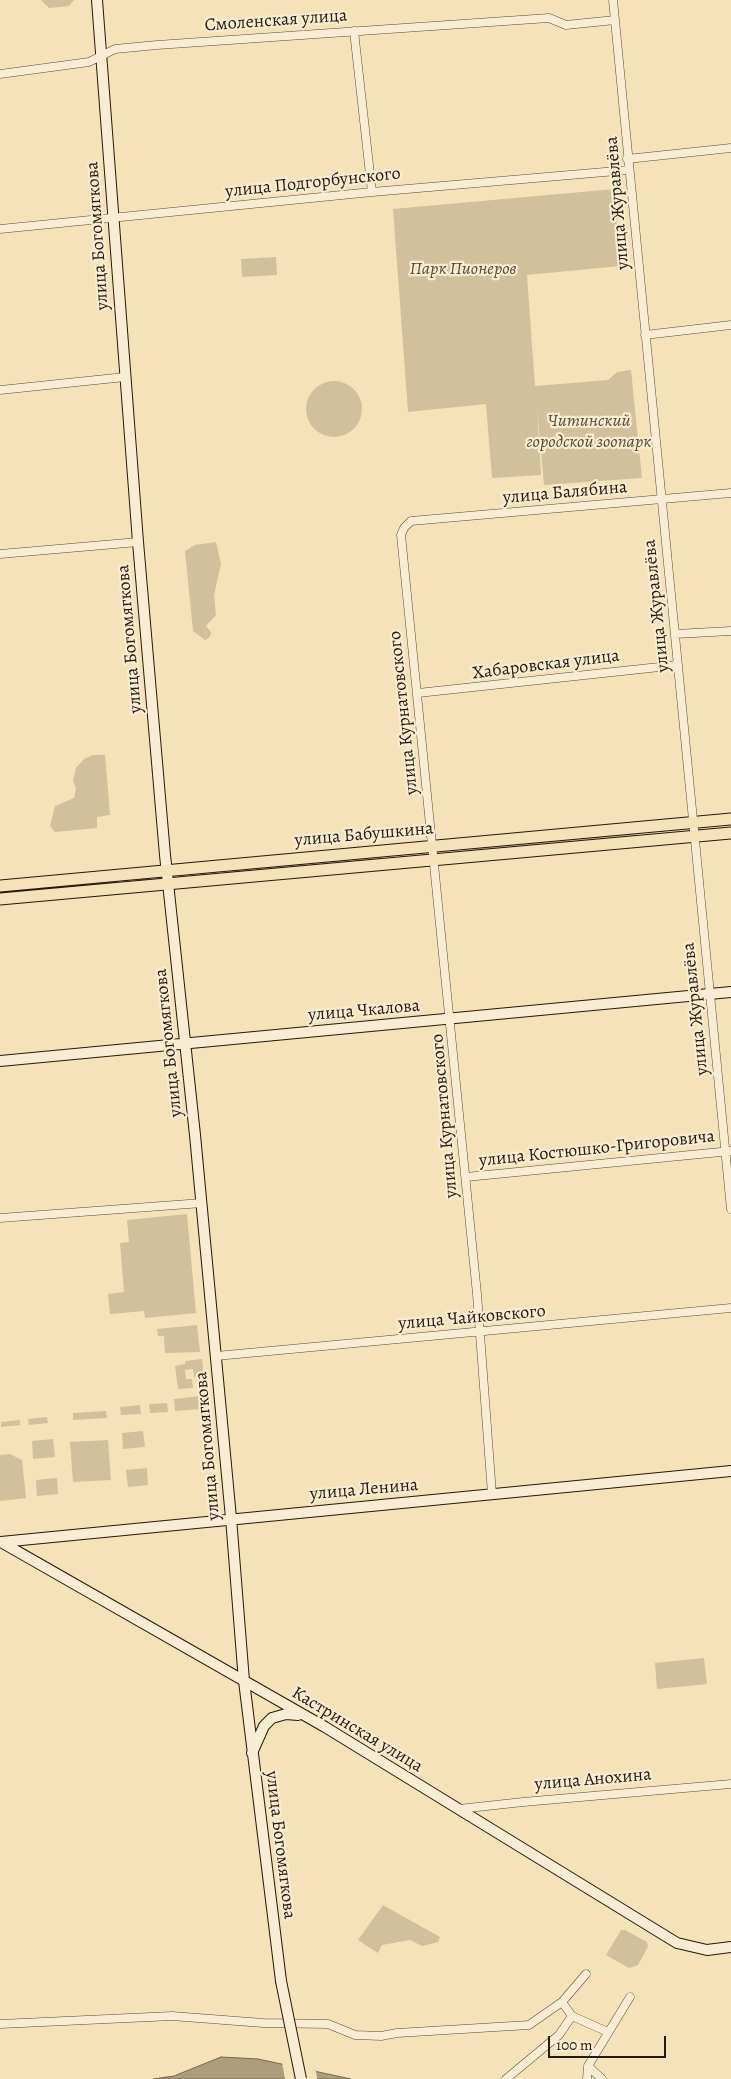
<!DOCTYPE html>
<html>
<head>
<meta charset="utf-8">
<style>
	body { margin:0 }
	#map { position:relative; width:731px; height:2079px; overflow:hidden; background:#f5e2b9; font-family:Alegreya,serif }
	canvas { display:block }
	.scale { position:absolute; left:548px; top:2036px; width:118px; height:22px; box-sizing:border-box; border:2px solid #241808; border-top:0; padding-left:6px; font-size:15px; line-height:18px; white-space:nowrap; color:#241808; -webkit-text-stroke:4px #f8ecd2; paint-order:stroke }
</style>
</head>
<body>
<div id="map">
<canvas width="731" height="2079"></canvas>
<div class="scale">100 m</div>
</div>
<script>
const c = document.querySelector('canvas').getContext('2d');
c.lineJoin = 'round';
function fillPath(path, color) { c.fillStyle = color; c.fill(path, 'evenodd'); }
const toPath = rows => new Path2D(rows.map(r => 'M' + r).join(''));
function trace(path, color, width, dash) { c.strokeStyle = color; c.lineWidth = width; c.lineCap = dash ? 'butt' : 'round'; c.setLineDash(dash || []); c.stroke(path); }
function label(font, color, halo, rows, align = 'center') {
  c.font = font + ' Alegreya,serif'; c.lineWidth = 4.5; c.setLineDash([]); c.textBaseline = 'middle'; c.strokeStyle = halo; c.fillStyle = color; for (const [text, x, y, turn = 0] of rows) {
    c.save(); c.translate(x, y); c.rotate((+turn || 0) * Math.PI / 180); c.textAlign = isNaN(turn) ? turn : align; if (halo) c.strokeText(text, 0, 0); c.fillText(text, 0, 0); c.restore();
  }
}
const green = toPath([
	[41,0,74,0,69,6,49,8],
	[614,189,620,266,527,275,535,386,608,380,617,372,631,370,642,478,544,485,537,408,541,475,492,478,486,404,408,412,393,209],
	[276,257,277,275,242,277,241,259],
	'306 409a28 28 0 1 1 56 0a28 28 0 1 1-56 0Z',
	[216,542,221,564,214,595,216,615,206,626,211,632,210,637,205,640,193,631,185,551,195,545],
	[93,755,105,755,110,815,97,817,97,828,55,832,50,826,55,806,74,798,76,789,73,781,76,768,84,759],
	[643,832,636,835,446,853,475,849,480,846],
	[412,852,384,857,377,860,189,876,229,872,233,870],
	[139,876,139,882,0,895,0,889],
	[187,1214,196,1313,145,1318,144,1311,110,1314,108,1294,124,1292,120,1243,129,1242,127,1220],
	[197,1325,200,1352,165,1353,164,1336,158,1336,157,1329],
	[202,1359,204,1376,194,1377,193,1369,185,1370,186,1379,192,1379,193,1388,178,1389,175,1366,185,1364,185,1361],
	[201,1396,202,1409,175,1411,174,1399],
	[167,1403,168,1412,150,1413,149,1404],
	[140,1405,141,1414,121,1415,120,1407],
	[106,1411,107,1418,73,1420,73,1413],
	[47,1417,48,1423,29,1425,28,1419],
	[20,1420,20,1425,1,1427,1,1422],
	[143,1431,145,1447,123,1449,122,1433],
	[53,1439,55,1457,33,1459,32,1441],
	[108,1440,111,1480,73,1482,70,1442],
	[10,1454,22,1460,26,1498,0,1501,0,1455],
	[147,1468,148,1485,128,1487,126,1470],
	[57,1478,58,1494,37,1496,36,1480],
	[704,1658,707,1684,657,1689,655,1663],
	[383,1905,440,1937,438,1942,422,1946,410,1940,382,1945,378,1953,358,1940],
	[621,1930,625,1930,647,1942,648,1947,638,1965,629,1968,606,1955]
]);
const water = toPath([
	[221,2057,258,2059,351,2079,153,2079,174,2076,221,2057]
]);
const pier = toPath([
	[282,2062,316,2071,317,2079,285,2079]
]);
const street = toPath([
	[613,0,731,1209],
	[354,31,372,192],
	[0,74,89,62,115,49,157,45,549,18,566,25,615,20],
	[627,159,731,148],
	[0,229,372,192,628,170],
	[645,335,731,325],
	[0,390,125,377],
	[0,554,138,542],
	[675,634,731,631],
	[418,693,678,665],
	[466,1177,731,1151],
	[0,1218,202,1203],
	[216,1356,731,1308],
	[492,1494,477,1294,401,535,404,528,411,521,731,493],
	[459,1809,523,1802,731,1784],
	[562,2002,572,2016,608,2032],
	[0,2024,172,2016,263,2023,328,2024,355,2035,381,2036,397,2033,529,2025,562,2002,586,1974],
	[588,2066,602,2079],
	[506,2079,559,2035,572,2016],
	[587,2079,588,2066,630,1997]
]);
const secondary = toPath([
	[97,0,138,542,165,855,195,1135,231,1518,244,1681,281,1981],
	[0,1061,731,992],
	[1,1542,325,1727,677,1943,707,1950,731,1947],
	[1,1542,731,1471],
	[252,1753,264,1726,272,1718,286,1714,298,1715]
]);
const primary = toPath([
	[0,886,731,819],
	[0,899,731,833]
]);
const secondaryBridge = toPath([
	[281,1981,301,2079]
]);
const streetNames = [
	["Смоленская улица",276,21,-4],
	["улица Подгорбунского",313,183,-6],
	["улица Журавлёва",618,203,-95],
	["улица Богомягкова",98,236,-94],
	["улица Балябина",565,493,-5],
	["улица Журавлёва",657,606,-96],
	["улица Богомягкова",130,639,-95],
	["Хабаровская улица",546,665,-7],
	["улица Курнатовского",404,713,-96],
	["улица Бабушкина",364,835,-5],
	["улица Журавлёва",696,1009,-96],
	["улица Чкалова",364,1011,-5],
	["улица Богомягкова",169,1043,-96],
	["улица Курнатовского",445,1116,-95],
	["улица Костюшко-Григоровича",597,1149,-6],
	["улица Чайковского",472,1318,-5],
	["улица Богомягкова",208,1446,-95],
	["улица Ленина",364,1490,-5],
	["Кастринская улица",357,1730,31],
	["улица Анохина",593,1780,-5],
	["улица Богомягкова",280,1845,83]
];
const parkNames = [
	["Парк Пионеров",463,270],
	["Читинский",589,422],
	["городской зоопарк",589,443]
];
fillPath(green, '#d1c09b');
fillPath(water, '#ae9d7d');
trace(water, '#77684e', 1);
fillPath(pier, '#f5e2b9');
trace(street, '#584a34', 9);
trace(secondary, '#241808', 12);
trace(primary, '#241808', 13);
trace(street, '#f8ecd2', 8);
trace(secondary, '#f8ecd2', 10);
trace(primary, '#f5e2b9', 11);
trace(secondaryBridge, '#241808', 12, []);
trace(secondaryBridge, '#f8ecd2', 10);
label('18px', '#241808', '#f8ecd2', streetNames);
label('italic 18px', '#584a34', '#f8ecd2', parkNames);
</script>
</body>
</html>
